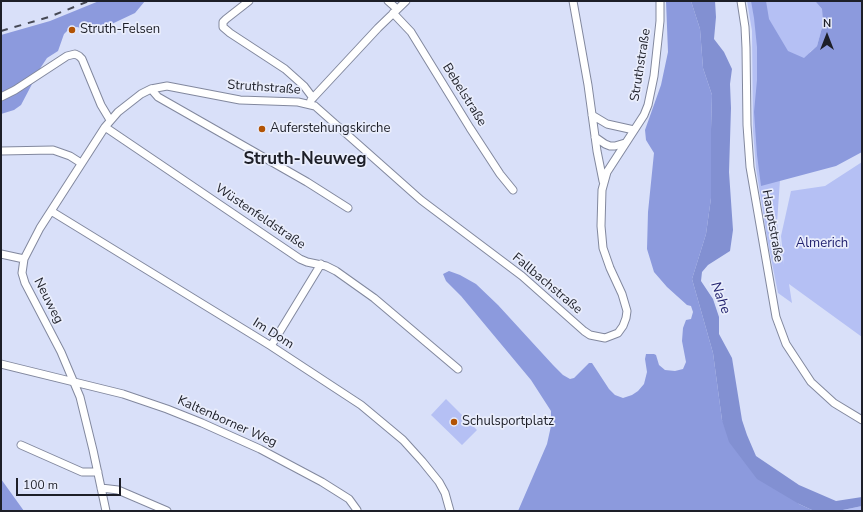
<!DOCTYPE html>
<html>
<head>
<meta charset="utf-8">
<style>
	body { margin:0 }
	#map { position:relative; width:863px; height:512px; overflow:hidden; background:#d9e0f9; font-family:"Nunito Sans",sans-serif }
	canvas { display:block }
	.frame { position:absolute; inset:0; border:2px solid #1d1f28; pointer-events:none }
	.north { position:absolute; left:807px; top:16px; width:40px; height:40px; -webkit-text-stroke:3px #e9edfc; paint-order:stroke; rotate:0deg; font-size:11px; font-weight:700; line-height:16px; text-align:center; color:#1d1f28 }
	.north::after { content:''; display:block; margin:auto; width:14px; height:18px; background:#1d1f28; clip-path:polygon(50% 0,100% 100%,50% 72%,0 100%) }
	.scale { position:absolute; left:16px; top:478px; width:105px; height:18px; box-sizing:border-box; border:2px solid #1d1f28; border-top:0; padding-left:5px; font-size:12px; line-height:14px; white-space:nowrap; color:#1d1f28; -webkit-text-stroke:3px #e9edfc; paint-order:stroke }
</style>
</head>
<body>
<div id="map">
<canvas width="863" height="512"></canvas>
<div class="frame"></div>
<div class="north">N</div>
<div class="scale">100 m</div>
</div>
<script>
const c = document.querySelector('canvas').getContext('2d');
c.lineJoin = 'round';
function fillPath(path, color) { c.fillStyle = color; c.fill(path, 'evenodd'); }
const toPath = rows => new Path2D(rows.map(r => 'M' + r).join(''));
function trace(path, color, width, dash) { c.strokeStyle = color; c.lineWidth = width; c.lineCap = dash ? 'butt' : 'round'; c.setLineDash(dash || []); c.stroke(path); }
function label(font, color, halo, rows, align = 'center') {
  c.font = font + ' "Nunito Sans",sans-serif'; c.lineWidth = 3.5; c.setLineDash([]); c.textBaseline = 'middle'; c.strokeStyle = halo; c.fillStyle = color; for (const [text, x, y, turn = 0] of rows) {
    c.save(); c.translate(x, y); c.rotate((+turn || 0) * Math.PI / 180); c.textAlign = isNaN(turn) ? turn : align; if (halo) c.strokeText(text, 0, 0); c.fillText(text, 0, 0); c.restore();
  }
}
const green = toPath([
	[747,1,815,1,822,9,823,24,817,46,810,52,780,180,777,223,784,265,781,236,791,191,825,186,862,162,862,337,789,284,792,303,778,293,767,238,756,168,753,131,752,31],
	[446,399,477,430,462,445,431,415],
	[862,506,862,511,838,511]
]);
const forest = toPath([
	[99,1,145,1,135,13,99,30,90,30,77,27,70,28,64,34,58,51,47,58,41,67,21,105,14,110,1,114,1,35,50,21],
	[666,1,691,1,700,29,703,68,712,95,711,129,711,198,706,234,692,279,713,353,722,420,799,504,814,511,518,511,547,444,551,426,551,411,531,380,461,296,446,281,443,274,449,271,460,275,476,284,498,305,553,365,563,375,570,379,574,378,589,363,592,363,609,389,615,395,623,398,632,395,638,391,644,384,647,372,645,359,646,354,654,354,656,355,659,365,665,370,675,371,683,369,686,362,682,341,683,328,686,320,691,319,693,312,691,306,687,305,667,287,654,272,647,249,648,212,654,153,646,140,645,130,661,85,668,52],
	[751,1,766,1,769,19,788,51,804,58,817,46,823,24,822,9,815,1,862,1,862,152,836,166,761,186,757,155,754,112,757,80,757,47,754,18],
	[1,479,24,511,1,511]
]);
const water = toPath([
	[691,1,715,1,716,17,714,39,724,52,732,69,730,84,731,108,729,172,733,230,730,251,708,265,702,272,701,281,713,299,719,317,719,334,732,358,742,420,747,435,756,456,799,485,836,501,862,497,862,506,838,511,814,511,799,504,757,479,729,442,722,420,713,353,692,279,706,234,711,198,711,129,712,95,703,68,700,29]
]);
const street = toPath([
	[249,1,226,19,223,22,223,27,230,33,285,69,304,86,313,98],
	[388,1,397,9],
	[573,1,588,85,597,151,603,181],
	[741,1,745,27,746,48,747,125,750,167,776,317,786,344,811,382,834,403,862,420],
	[393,13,411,32,470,128,500,174,513,190],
	[151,89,158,97,307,182,348,208],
	[1,97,15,90,67,56,75,54,79,56,82,59,101,105,110,120],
	[311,100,378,28,406,1],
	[592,115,607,124,634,130],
	[105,127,300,259,307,262,326,266,336,271,374,298,458,369],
	[595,137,605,144,610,146,615,146,625,143],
	[1,151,53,150,70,156,81,163],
	[51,211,271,346,361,405,403,440,422,461,439,482,445,493,450,511],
	[1,254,24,259],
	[271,346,321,264],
	[1,364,123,394,167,409,202,423,260,449,322,482,349,499,357,510],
	[21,445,82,472,98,472],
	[101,488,118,490,167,511],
	[106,511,93,450,80,397,61,352,25,283,22,273,24,259,40,228,105,127,118,112,141,94,151,89,167,86,240,100,298,102,315,106,421,200,522,276,584,331,590,335,605,338,618,333,623,326,626,318,627,311,622,294,610,268,603,248,601,226,602,190,607,172,644,115,648,105,654,76,660,21,660,1]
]);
const rail = toPath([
	[1,31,49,17,89,1]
]);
const markers = [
	[72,30,4,"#b25305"],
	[262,129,4,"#b25305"],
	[454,422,4,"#b25305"]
];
const poiNames = [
	["Struth-Felsen",80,30],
	["Auferstehungskirche",270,129],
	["Schulsportplatz",462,422]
];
const streetNames = [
	["Struthstraße",641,65,-81],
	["Struthstraße",264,88,4],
	["Bebelstraße",464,95,58],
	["Wüstenfeldstraße",260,217,34],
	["Hauptstraße",772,226,80],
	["Fallbachstraße",547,284,40],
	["Neuweg",48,301,63],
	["Im Dom",273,334,32],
	["Kaltenborner Weg",227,422,24]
];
const parkNames = [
	["Almerich",822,244]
];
const waterNames = [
	["Nahe",720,298,69]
];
const districtNames = [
	["Struth-Neuweg",305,160]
];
fillPath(green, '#b5c0f4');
fillPath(forest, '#8c9add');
fillPath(water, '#8290d2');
trace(street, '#82889e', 9);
trace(street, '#fff', 7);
trace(rail, '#464955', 2, [7, 7]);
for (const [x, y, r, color] of markers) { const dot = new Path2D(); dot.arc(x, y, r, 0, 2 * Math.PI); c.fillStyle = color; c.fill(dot); trace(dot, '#e9edfc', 1.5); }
label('13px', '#1d1f28', '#e9edfc', poiNames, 'left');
label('13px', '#1d1f28', '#e9edfc', streetNames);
label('13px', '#20206e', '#e9edfc', parkNames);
label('italic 14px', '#1e1e6b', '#e9edfc', waterNames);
label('bold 17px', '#1d1f28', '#e9edfc', districtNames);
</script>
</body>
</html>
